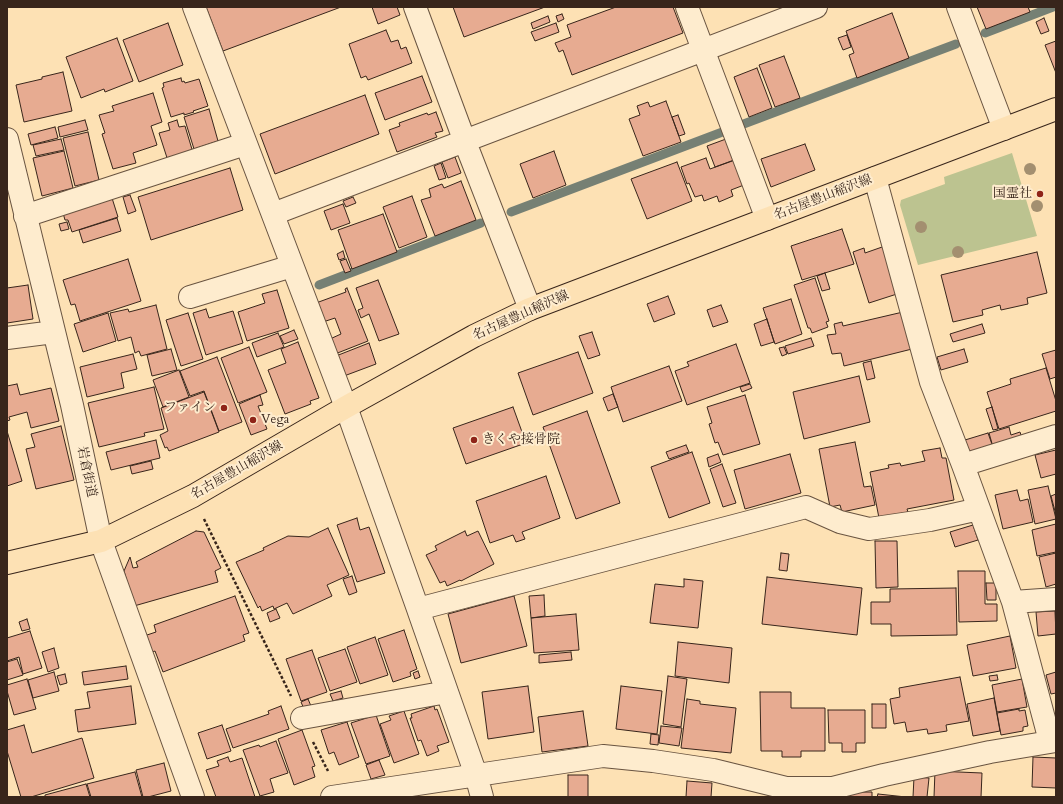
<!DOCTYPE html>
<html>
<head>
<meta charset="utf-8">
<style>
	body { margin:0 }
	#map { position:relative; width:1063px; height:804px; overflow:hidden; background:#fde1b4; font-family:Cardo,serif }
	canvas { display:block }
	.frame { position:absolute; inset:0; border:8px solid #38251b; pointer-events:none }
</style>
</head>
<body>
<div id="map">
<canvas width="1063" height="804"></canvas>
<div class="frame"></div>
</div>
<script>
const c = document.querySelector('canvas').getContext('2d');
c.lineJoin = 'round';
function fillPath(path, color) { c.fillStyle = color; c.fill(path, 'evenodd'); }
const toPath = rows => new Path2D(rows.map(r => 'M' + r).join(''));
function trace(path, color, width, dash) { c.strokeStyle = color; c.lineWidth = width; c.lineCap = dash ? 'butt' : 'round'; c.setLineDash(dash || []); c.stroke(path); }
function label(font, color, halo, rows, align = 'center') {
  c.font = font + ' Cardo,"Noto Serif JP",serif'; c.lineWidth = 4; c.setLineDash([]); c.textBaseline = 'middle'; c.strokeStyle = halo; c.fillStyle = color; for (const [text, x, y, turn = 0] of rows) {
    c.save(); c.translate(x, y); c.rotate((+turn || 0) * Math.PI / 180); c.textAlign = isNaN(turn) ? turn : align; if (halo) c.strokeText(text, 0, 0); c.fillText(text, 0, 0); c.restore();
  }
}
const green = toPath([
	[1012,153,1037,236,918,265,900,205,901,200,945,184,944,177]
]);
const stream = toPath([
	[985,33,1053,7],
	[741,125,956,44],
	[511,212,725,131],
	[319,285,481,223]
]);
const building = toPath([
	[206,7,341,7,223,51,206,7],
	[372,7,397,7,400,15,378,24,372,7],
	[453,7,545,7,464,37,453,7],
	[616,7,673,7,683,33,572,75,563,50,559,52,555,43,571,37,567,25,616,7],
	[977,7,1028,7,1030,12,986,29,977,7],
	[892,13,909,58,857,78,849,55,854,53,846,31,892,13],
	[562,14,564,19,558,22,556,16,562,14],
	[548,16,550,22,533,29,531,23,548,16],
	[1044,18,1049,31,1041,34,1036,22,1044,18],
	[168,23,183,65,139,82,123,40,168,23],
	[556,23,559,32,535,41,531,32,556,23],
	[386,30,391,42,398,40,401,49,406,47,412,63,368,80,366,76,361,78,349,44,386,30],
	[847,35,851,47,843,50,838,38,847,35],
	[117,38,133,81,105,92,104,89,81,98,66,57,117,38],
	[1056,41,1056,73,1045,45,1056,41],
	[784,56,800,98,775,107,759,65,784,56],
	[757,68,772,108,749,117,734,77,757,68],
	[63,72,72,111,24,122,16,85,42,79,42,77,63,72],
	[422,76,432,102,385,120,375,93,422,76],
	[181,78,182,82,184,81,185,83,199,79,208,106,193,111,194,112,184,115,184,113,171,117,162,88,164,87,163,83,181,78],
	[153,93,162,122,151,126,157,145,133,153,136,163,113,169,102,134,105,133,99,115,114,111,112,106,153,93],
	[365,95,379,134,275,174,260,134,365,95],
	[666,101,681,142,643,156,629,119,640,115,637,106,648,102,650,107,666,101],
	[209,109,218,141,194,149,184,117,209,109],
	[436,112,443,131,435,133,437,137,397,152,389,130,400,126,399,123,427,113,428,115,436,112],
	[678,115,685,134,679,136,672,117,678,115],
	[85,120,88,130,60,137,58,127,85,120],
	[177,120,179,127,185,126,194,156,169,164,159,133,170,130,168,123,177,120],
	[55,127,58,138,31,145,28,134,55,127],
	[88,132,99,180,75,186,63,138,88,132],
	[61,139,64,150,36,156,33,145,61,139],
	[726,139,734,160,715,167,707,146,726,139],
	[805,144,815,170,771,187,761,159,805,144],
	[64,151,73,188,42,196,33,158,64,151],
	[554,151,566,185,533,198,520,164,554,151],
	[455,157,461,173,448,178,442,162,455,157],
	[706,158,710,169,735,160,744,185,731,190,733,196,719,202,717,196,704,201,702,195,695,197,689,183,687,184,681,167,706,158],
	[677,162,692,201,647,219,631,179,677,162],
	[441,163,446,178,439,180,434,166,441,163],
	[230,168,243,210,151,240,138,197,230,168],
	[461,181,476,220,435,236,421,200,431,197,429,189,442,184,444,188,461,181],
	[130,195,136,211,128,214,123,197,130,195],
	[412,196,427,237,399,248,383,207,412,196],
	[353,197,356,203,346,207,343,201,353,197],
	[112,198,118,217,72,232,68,220,65,220,63,213,112,198],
	[343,204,350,223,331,230,324,211,343,204],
	[383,214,397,252,352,269,338,230,383,214],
	[117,218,121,231,83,243,79,230,117,218],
	[67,222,69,229,61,231,59,224,67,222],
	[842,229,854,264,802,280,791,246,842,229],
	[885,246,900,293,869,303,853,252,864,248,865,253,885,246],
	[343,251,345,258,339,260,337,254,343,251],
	[1037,252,1047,293,1027,298,1028,304,1001,310,1000,305,982,310,983,315,953,322,941,275,1037,252],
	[128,259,141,301,80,321,75,304,71,305,63,280,128,259],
	[346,259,351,271,345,273,340,261,346,259],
	[825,273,830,289,822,291,817,276,825,273],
	[815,278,829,321,826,322,828,327,812,333,810,328,808,328,794,285,815,278],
	[378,280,399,334,379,341,369,314,361,318,358,310,363,308,356,288,378,280],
	[28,285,33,319,7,323,7,288,28,285],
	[347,288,368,341,335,354,330,339,341,334,335,318,323,322,316,303,346,292,345,289,347,288],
	[277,290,289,328,247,341,238,312,265,303,262,294,277,290],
	[668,296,675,314,654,322,647,304,668,296],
	[791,299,802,334,775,344,763,308,791,299],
	[156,305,167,349,141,356,139,351,135,353,131,337,118,341,110,313,128,309,129,312,156,305],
	[721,305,728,322,713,327,707,310,721,305],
	[206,309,209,318,233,311,243,343,206,355,193,313,206,309],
	[903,312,912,349,844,366,841,353,832,354,827,335,836,334,834,324,842,322,843,326,903,312],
	[108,313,116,341,83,352,74,324,108,313],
	[188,313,203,359,181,366,166,320,188,313],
	[767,319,774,342,761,346,754,324,767,319],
	[982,324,985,333,953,342,950,334,982,324],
	[294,330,298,339,284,344,280,336,294,330],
	[592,332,600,355,588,359,579,336,592,332],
	[278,333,284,347,257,357,252,343,278,333],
	[811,338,814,346,788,354,785,346,811,338],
	[298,342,319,398,310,401,311,404,285,414,268,370,286,363,281,349,298,342],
	[369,343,376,364,344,376,336,356,369,343],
	[736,344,750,383,687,405,675,371,689,366,687,362,736,344],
	[249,347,267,392,238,403,221,358,249,347],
	[784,347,787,354,782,356,779,348,784,347],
	[171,349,177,370,152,376,147,355,171,349],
	[964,349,968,362,941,370,937,357,964,349],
	[1056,350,1056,377,1050,379,1042,354,1056,350],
	[578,352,593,393,533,415,518,373,578,352],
	[133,354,137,369,121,373,124,388,87,397,80,367,133,354],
	[217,357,242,422,219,431,204,391,190,396,180,371,217,357],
	[871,361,875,378,867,380,863,363,871,361],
	[669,366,682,401,623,422,611,387,669,366],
	[1046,368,1056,401,1056,411,999,429,987,392,1011,384,1010,379,1046,368],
	[179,370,189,397,163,407,153,380,179,370],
	[859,376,870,422,804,439,793,392,859,376],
	[17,384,20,395,51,388,59,421,31,428,27,412,9,417,10,420,7,421,7,386,17,384],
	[750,384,752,388,742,392,740,387,750,384],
	[154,387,164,429,144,433,145,436,99,447,88,403,154,387],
	[204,392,219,432,169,451,167,447,165,448,160,435,168,431,161,408,204,392],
	[613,394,618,407,608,411,603,398,613,394],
	[260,395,263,405,258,406,267,429,251,435,239,404,260,395],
	[745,395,760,444,723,455,718,442,715,443,709,424,712,423,707,407,745,395],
	[513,407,526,443,466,464,453,428,513,407],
	[992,407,998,429,993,430,986,409,992,407],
	[587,411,620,503,576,519,543,427,587,411],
	[61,426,74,480,36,489,26,449,35,447,31,434,61,426],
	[1009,427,1011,435,1020,432,1022,438,993,447,989,433,1009,427],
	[7,431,22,481,7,486,7,431],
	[988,433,993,447,969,455,965,440,988,433],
	[156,440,160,458,111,470,106,452,156,440],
	[855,442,864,487,871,486,875,505,842,512,840,505,830,507,819,449,855,442],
	[686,445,689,452,669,459,666,452,686,445],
	[940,448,942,458,946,458,954,500,907,509,908,512,879,518,870,472,889,468,888,465,900,463,901,466,925,461,922,451,940,448],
	[1056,450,1056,474,1041,478,1035,455,1056,450],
	[692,452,710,503,669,518,651,467,692,452],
	[718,454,721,462,709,467,707,458,718,454],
	[790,454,801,493,745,509,734,470,790,454],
	[151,461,153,469,132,474,130,466,151,461],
	[722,464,736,503,723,507,710,469,722,464],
	[546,476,560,518,522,532,525,539,516,542,513,535,490,543,476,501,546,476],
	[1048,486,1056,519,1035,524,1028,490,1048,486],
	[1017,490,1020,501,1028,499,1033,522,1003,529,995,495,1017,490],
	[1056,494,1056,515,1051,496,1056,494],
	[357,518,360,530,369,527,385,573,357,582,337,525,357,518],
	[1056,524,1056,552,1037,556,1032,530,1056,524],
	[973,525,978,540,955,547,950,532,973,525],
	[328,528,349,575,327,585,332,596,293,614,287,603,274,609,273,606,262,611,260,606,258,608,236,562,264,550,263,548,288,536,309,537,328,528],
	[196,531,204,532,221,568,215,571,218,582,134,606,124,571,130,557,133,568,138,567,136,562,196,531],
	[465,531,467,536,478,531,494,564,461,581,460,580,447,586,445,581,440,583,426,555,437,550,435,546,465,531],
	[875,541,897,541,898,587,876,588,875,541],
	[781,553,789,554,787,571,779,570,781,553],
	[1056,553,1056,584,1046,587,1039,557,1056,553],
	[958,571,985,571,985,604,997,604,997,621,959,622,958,571],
	[352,576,357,592,349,595,343,579,352,576],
	[767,577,862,588,857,635,762,624,767,577],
	[684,579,703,581,698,628,650,623,655,584,684,587,684,579],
	[986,583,996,583,996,600,987,600,986,583],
	[956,588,957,635,891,636,891,624,871,624,871,602,890,602,890,589,956,588],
	[544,595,545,616,531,618,529,596,544,595],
	[235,596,249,633,243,635,245,641,163,672,155,651,150,653,144,636,156,632,154,625,235,596],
	[514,596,527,646,461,663,448,614,514,596],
	[276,609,280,618,270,622,267,613,276,609],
	[1055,611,1056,634,1038,636,1036,612,1055,611],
	[576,614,579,650,534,653,531,618,576,614],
	[27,619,30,629,22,631,19,622,27,619],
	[404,630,417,669,410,672,411,676,393,682,378,639,404,630],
	[30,631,42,668,23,674,19,657,7,661,7,638,30,631],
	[1010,636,1016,668,973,676,967,645,1010,636],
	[375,637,388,675,360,684,347,647,375,637],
	[678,642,732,648,729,683,675,676,678,642],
	[54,648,59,668,48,672,42,652,54,648],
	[345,649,357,682,330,691,318,658,345,649],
	[312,650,327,692,301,701,286,659,312,650],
	[571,652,572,660,539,663,539,655,571,652],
	[17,659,23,675,7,680,7,662,17,659],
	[126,666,128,679,84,685,82,672,126,666],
	[418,671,420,677,415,679,413,673,418,671],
	[54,672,59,691,33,698,28,680,54,672],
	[1056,672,1056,693,1051,694,1046,675,1056,672],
	[65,674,67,683,60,685,57,676,65,674],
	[997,675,998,680,990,681,989,676,997,675],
	[668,676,687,679,681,727,663,724,668,676],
	[960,677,969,721,946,725,947,731,928,734,927,729,907,732,905,722,894,724,890,699,900,697,899,688,960,677],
	[27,679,36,709,14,715,7,691,7,685,27,679],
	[1022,679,1027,707,997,712,992,685,1022,679],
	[131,686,136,724,78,732,75,710,90,708,87,692,131,686],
	[528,686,534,732,488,739,482,692,528,686],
	[621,686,662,691,657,734,616,729,621,686],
	[341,691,343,698,333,701,330,694,341,691],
	[760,692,791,692,791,708,825,708,825,751,801,751,801,757,782,757,782,751,761,751,760,692],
	[994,698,1000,731,973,736,967,704,994,698],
	[308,699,311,706,304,709,301,702,308,699],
	[687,699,700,701,700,704,736,708,731,753,681,748,687,699],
	[872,704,886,704,886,728,872,728,872,704],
	[281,706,289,729,233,748,226,729,269,714,268,711,281,706],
	[434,706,435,710,437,709,449,742,437,746,439,751,427,756,421,740,418,741,410,718,412,718,411,714,434,706],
	[1019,709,1019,711,1025,710,1028,726,1023,727,1023,731,1001,735,997,713,1019,709],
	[828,710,865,710,865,743,856,743,856,752,842,752,842,743,829,743,828,710],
	[404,711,419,754,394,763,380,724,391,720,389,716,404,711],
	[583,711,588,746,542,752,538,717,583,711],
	[376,715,390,756,366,764,351,723,376,715],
	[347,722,359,757,339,765,334,752,329,754,321,730,347,722],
	[24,725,32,753,82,738,94,778,31,797,21,797,7,751,7,730,24,725],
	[222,725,231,751,207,759,198,733,222,725],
	[661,726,682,728,679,746,659,743,661,726],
	[302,730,315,766,312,767,315,777,294,785,278,739,302,730],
	[651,734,659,735,658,745,650,744,651,734],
	[276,741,288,773,270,779,274,792,260,796,243,750,259,745,260,747,276,741],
	[228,757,230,762,242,758,255,797,216,797,206,770,219,766,217,761,228,757],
	[1033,757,1056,758,1056,788,1032,787,1033,757],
	[379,760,385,775,371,779,366,765,379,760],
	[164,763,171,791,148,797,143,797,136,770,164,763],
	[935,771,982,773,981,797,934,797,935,771],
	[135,772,142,797,91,797,87,784,135,772],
	[568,775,588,775,588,797,568,797,568,775],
	[914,777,929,778,927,797,913,797,914,777],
	[687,781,712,783,711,797,686,797,687,781],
	[86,784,90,797,45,797,45,795,86,784],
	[846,792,872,792,872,797,846,797,846,792],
	[878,794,906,797,877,797,878,794]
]);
const path = toPath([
	[204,519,291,696],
	[313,742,328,771]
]);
const minor = toPath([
	[194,7,346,407,418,609,806,507,840,522,869,529,930,520,979,509],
	[415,7,465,142,530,309],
	[687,7,767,219],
	[958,7,1004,129],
	[7,139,72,405,101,541,193,797],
	[875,178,931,382,963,465,1013,602,1050,741],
	[273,214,816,7],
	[25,216,245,144],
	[190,297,292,266],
	[7,338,54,332],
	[963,465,1056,436],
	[1013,602,1056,599],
	[418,609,476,775,482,797],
	[302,718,447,692],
	[332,797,603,756,653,761,713,770,786,788,833,788,884,775,990,752,1056,741]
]);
const major = toPath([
	[7,563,101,541,193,496,346,407,474,336,530,309,1056,109]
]);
const trees = [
	[1030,169],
	[1037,206],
	[921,227],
	[958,252]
];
const markers = [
	[1040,194,4,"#8f2418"],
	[224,408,4,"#8f2418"],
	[253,420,4,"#8f2418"],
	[474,440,4,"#8f2418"]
];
const poiNames = [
	["国霊社",1032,194],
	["ファイン",216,408],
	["Vega",261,420,"left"],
	["きくや接骨院",482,440,"left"]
];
const streetNames = [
	["名古屋豊山稲沢線",823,198,-21],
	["名古屋豊山稲沢線",521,316,-24],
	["名古屋豊山稲沢線",237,471,-30],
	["岩倉街道",86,472,78]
];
fillPath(green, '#bcc390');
trace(stream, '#768074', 9);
fillPath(building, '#e7ab91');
trace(building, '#38251b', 1);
trace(minor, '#695441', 24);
trace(major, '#38251b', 24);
trace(path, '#38251b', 2.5, [3, 2]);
trace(minor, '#feecce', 22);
trace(major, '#fde1b4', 22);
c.fillStyle = '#a38f70';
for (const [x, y] of trees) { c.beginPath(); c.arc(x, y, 6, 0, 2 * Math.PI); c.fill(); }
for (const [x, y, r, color] of markers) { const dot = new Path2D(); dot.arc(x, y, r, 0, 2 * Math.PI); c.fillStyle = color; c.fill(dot); trace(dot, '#feecce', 1.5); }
label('13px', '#38251b', '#feecce', poiNames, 'right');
label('13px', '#38251b', '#feecce', streetNames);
</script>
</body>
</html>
